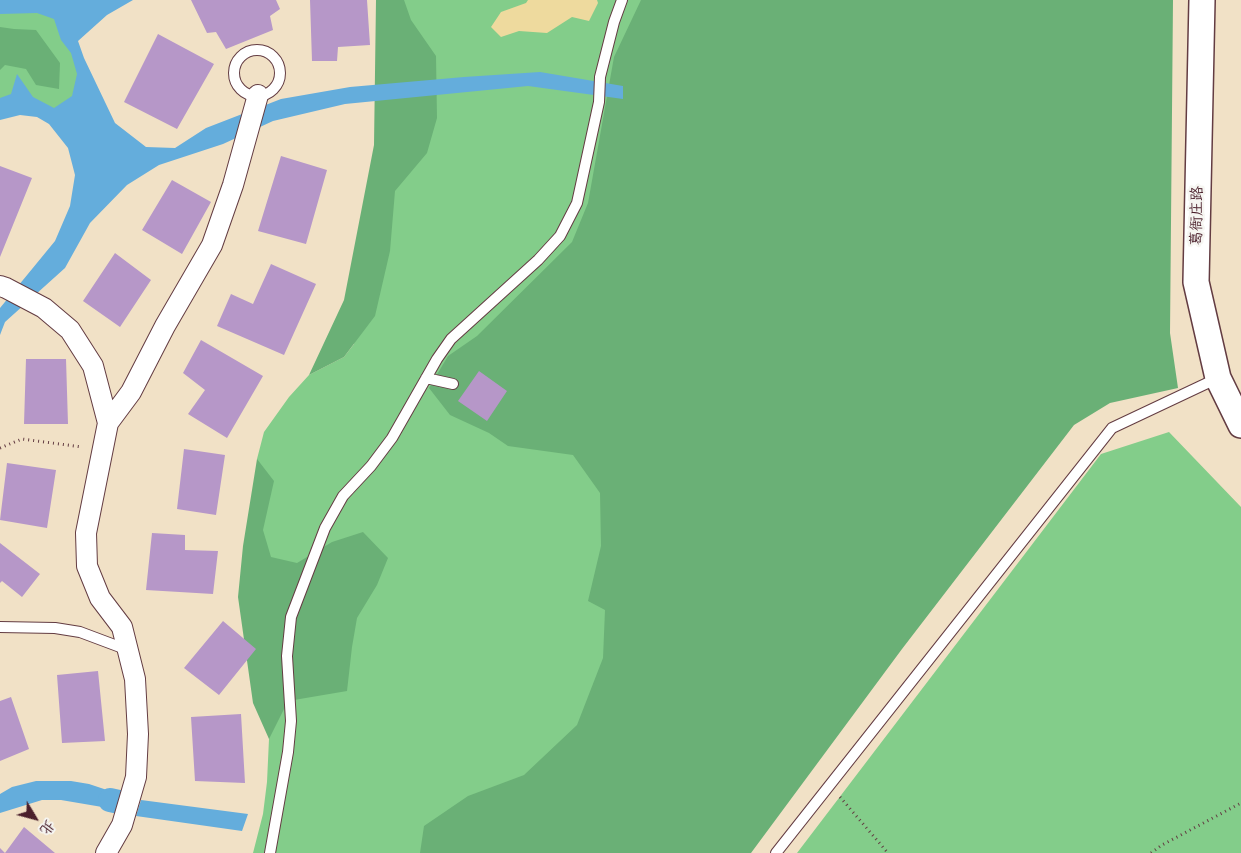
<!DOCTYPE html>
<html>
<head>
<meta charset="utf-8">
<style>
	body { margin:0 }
	#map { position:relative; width:1241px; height:853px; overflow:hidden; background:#f1e1c6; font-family:"Comic Neue","LXGW WenKai TC",sans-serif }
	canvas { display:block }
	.north { position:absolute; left:10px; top:793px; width:50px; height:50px; -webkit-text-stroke:4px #f6f6f2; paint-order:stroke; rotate:127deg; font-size:14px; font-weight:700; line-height:20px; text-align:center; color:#4a1f2b }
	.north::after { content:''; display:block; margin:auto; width:18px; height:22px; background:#4a1f2b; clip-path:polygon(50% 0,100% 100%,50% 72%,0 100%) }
</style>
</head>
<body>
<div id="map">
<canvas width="1241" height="853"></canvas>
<div class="north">北</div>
</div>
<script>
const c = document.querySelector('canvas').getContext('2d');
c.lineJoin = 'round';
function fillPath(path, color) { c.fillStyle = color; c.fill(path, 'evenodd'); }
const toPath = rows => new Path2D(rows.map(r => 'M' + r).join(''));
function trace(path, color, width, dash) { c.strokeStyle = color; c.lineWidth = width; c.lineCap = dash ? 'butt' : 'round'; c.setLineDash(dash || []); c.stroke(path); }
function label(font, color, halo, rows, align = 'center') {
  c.font = font + ' "Comic Neue","LXGW WenKai TC",sans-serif'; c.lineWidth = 5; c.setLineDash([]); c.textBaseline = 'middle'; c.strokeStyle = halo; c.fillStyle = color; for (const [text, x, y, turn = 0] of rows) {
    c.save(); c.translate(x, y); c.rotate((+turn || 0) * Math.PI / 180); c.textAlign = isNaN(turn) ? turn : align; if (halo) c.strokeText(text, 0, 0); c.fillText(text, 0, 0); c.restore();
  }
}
const green = toPath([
	[0,0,66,16,85,74,64,118,0,112],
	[394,0,677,0,640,694,561,853,253,853,263,814,267,782,269,739,257,459,264,432,289,397,309,375,344,357,354,344],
	[1169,432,1241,507,1241,853,797,853,1101,454]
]);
const forest = toPath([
	[376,0,404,0,411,20,436,56,437,118,427,153,395,191,390,251,375,316,344,357,309,375,344,300,374,145],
	[641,0,1173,0,1170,333,1178,388,1110,403,1074,425,902,649,751,853,420,853,424,826,468,796,524,775,577,725,603,658,605,610,588,601,601,546,600,493,573,455,508,446,489,433,450,415,429,388,448,356,477,336,572,242,588,203,614,57],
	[0,27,14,29,36,30,60,63,59,89,36,85,26,69,5,65,0,70],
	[257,459,274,481,263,530,271,557,297,563,332,542,363,532,388,558,377,585,357,618,352,647,347,691,288,701,269,739,253,703,238,597,243,546]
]);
const sand = toPath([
	[528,0,597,0,598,3,589,21,572,17,547,33,519,31,501,37,491,27,501,12,526,3]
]);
const water = toPath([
	[0,0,133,0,107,15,78,41,84,58,115,123,146,147,175,148,206,128,281,99,350,87,464,77,540,72,623,86,623,99,528,86,345,104,273,121,223,144,159,165,127,185,90,223,65,268,5,322,0,335,0,308,55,241,70,206,75,175,68,148,49,124,37,117,20,115,0,120,0,98,11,94,17,74,33,97,54,108,72,96,77,74,71,53,61,40,54,19,37,13,0,14],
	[36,781,71,781,89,784,113,792,108,808,61,800,42,800,0,813,0,794,12,787],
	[141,800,248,814,242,831,136,816]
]);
const canal = toPath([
	[110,800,119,802]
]);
const building = toPath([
	[191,0,276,0,280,9,270,16,273,30,226,49,216,32,207,33],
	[310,0,367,0,370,45,338,47,337,61,312,61],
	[158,34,214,64,177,129,124,102],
	[281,156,327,170,306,244,258,231],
	[0,166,32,178,0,257],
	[172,180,211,202,182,254,142,230],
	[115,253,151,280,120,327,83,301],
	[271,264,316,284,284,355,217,326,231,294,253,304],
	[201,340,263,376,227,438,188,414,205,390,183,373],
	[26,359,66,359,68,424,24,424],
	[479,371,507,391,487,421,458,401],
	[184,449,225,455,216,515,177,509],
	[7,463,56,470,47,528,0,520],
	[152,533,185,535,185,550,218,551,213,594,146,590],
	[0,543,40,574,22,597,2,581,0,583],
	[223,621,256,649,219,695,184,668],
	[98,671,105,741,62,743,57,675],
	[11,697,29,749,0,761,0,701],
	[241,714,245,783,195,781,191,717],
	[24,827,55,853,0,853,0,848,5,853]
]);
const path = toPath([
	[0,448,22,439,82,447],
	[840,797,888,853],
	[1151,853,1162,845,1241,803]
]);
const service = toPath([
	'234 73a23 23 0 1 1 46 0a23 23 0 1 1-46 0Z',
	[426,378,453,384],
	[0,627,55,628,80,632,128,650],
	[270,853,288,752,291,721,287,656,291,617,325,528,343,496,371,466,392,438,437,359,451,339,538,260,560,236,577,203,599,102,600,77,614,22,622,0],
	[776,853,1112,428,1218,378]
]);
const minor = toPath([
	[0,286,6,288,44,308,70,330,93,366,108,423],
	[106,853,122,825,136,777,138,734,135,679,122,627,100,598,87,566,86,533,108,423,131,392,165,326,212,245,233,185,258,95]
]);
const tertiary = toPath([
	[1202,0,1196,282,1218,378,1241,425]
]);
const streetNames = [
	["葛衙庄路",1197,216,-89]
];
fillPath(green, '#83cd8a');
fillPath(forest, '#6ab076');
fillPath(sand, '#eeda9e');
fillPath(water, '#64addc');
trace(canal, '#64addc', 24);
fillPath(building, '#b697c8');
trace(service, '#633c42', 12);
trace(minor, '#633c42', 22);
trace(tertiary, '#633c42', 28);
trace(path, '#633c42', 3, [1, 4]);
trace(service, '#fff', 10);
trace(minor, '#fff', 20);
trace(tertiary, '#fff', 25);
label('15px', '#4a1f2b', '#f6f6f2', streetNames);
</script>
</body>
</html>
